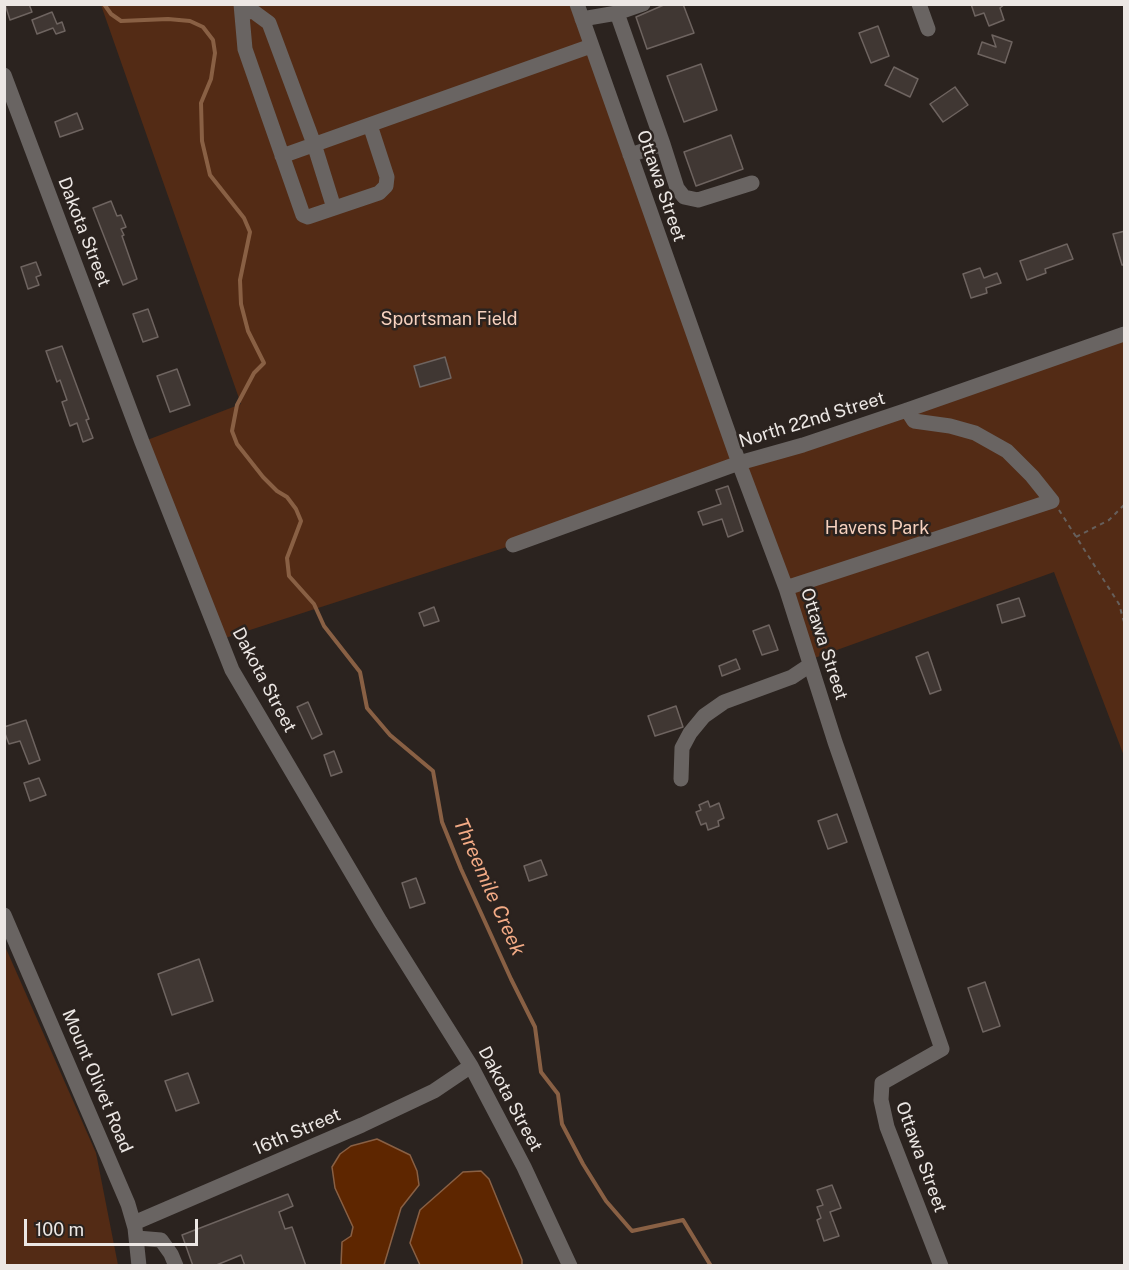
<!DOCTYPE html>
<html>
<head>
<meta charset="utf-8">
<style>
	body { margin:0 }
	#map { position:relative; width:1129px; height:1270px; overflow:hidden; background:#2b231f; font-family:"Public Sans",sans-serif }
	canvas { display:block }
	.frame { position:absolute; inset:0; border:6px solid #ece7e4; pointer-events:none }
	.scale { position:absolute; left:24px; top:1219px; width:174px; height:27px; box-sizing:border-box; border:3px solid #ece7e4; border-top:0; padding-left:8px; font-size:18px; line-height:21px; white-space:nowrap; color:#ece7e4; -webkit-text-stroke:4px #2b231f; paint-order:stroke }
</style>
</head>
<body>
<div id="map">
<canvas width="1129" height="1270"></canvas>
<div class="frame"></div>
<div class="scale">100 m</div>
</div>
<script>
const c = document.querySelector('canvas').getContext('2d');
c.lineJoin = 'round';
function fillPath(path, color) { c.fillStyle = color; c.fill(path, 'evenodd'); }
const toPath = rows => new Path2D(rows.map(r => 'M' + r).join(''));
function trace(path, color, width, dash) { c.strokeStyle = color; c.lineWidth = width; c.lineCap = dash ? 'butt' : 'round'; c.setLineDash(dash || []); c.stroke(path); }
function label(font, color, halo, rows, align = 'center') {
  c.font = font + ' "Public Sans",sans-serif'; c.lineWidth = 5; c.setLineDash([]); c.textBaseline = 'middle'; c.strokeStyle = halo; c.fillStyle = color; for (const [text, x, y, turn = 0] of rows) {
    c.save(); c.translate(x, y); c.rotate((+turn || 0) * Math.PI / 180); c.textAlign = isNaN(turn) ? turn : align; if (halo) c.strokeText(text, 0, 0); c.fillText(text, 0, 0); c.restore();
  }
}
const green = toPath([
	[101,5,577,5,739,463,1124,334,1124,756,1054,572,809,660,739,463,513,545,219,640,142,442,241,404],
	[4,944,96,1153,118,1265,5,1265]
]);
const water = toPath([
	[377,1139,410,1155,417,1171,419,1185,401,1208,384,1265,341,1265,342,1242,351,1236,353,1227,335,1188,332,1167,340,1154,351,1146,377,1139],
	[481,1171,489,1179,522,1260,522,1265,420,1265,410,1243,420,1210,463,1172,481,1171]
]);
const stream = toPath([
	[104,4,111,14,121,21,168,19,190,21,203,27,213,40,215,53,211,79,201,103,202,141,210,175,244,218,250,232,240,280,241,304,248,331,264,363,254,373,237,405,232,431,237,444,263,477,277,491,287,497,296,509,301,521,287,558,289,576,314,604,324,626,360,672,367,708,390,735,433,771,442,822,461,869,511,979,535,1027,541,1072,558,1094,562,1124,583,1164,606,1201,632,1231,683,1220,711,1266]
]);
const building = toPath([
	[5,4,29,4,32,12,10,20,5,4],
	[666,4,683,4,694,33,647,49,636,17,666,4],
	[971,4,1005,4,1000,8,1004,20,989,26,984,13,975,16,971,4],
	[52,12,57,24,62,22,65,31,56,34,53,28,37,34,32,20,52,12],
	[878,26,889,56,871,63,859,33,878,26],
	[992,35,1012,42,1005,63,978,54,982,42,996,47,992,35],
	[701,64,717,110,684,122,667,76,701,64],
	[894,67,918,79,910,97,885,85,894,67],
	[955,87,968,105,943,122,930,104,955,87],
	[77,113,83,129,60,137,55,122,77,113],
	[731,135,743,169,696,186,684,152,731,135],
	[111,201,117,216,121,215,126,227,121,229,124,235,122,236,137,279,123,285,93,208,111,201],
	[1125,231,1125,265,1122,265,1113,234,1125,231],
	[1067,244,1073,259,1045,269,1046,273,1027,280,1020,261,1067,244],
	[36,262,41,275,36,277,39,285,28,289,21,267,36,262],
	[980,268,984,278,997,273,1001,283,986,288,987,293,971,298,963,274,980,268],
	[148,309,158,337,143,342,133,314,148,309],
	[62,346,89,419,86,420,93,438,83,442,77,423,70,426,62,402,67,400,60,380,57,382,46,351,62,346],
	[445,357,451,378,420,387,414,366,445,357],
	[177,369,190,405,170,412,157,376,177,369],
	[728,486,743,531,728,537,722,519,703,525,698,512,721,504,716,490,728,486],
	[1019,598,1025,616,1002,623,997,605,1019,598],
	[434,607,439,621,424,626,419,613,434,607],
	[769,625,778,650,762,655,753,631,769,625],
	[928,652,941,690,930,694,916,657,928,652],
	[736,659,740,669,722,676,719,666,736,659],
	[308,702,322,734,312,739,297,707,308,702],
	[676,706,683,727,655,736,648,716,676,706],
	[26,720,40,760,29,764,20,741,9,744,4,731,4,727,26,720],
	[334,751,342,772,331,776,324,755,334,751],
	[39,778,46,795,30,801,24,783,39,778],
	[708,801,710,807,719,803,724,818,718,821,719,826,708,830,706,823,701,825,696,812,701,810,699,805,708,801],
	[837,814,847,842,828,849,818,821,837,814],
	[541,860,547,875,529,881,524,866,541,860],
	[416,878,425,903,410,908,402,883,416,878],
	[199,959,213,1001,172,1015,158,974,199,959],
	[985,982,1000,1026,983,1032,968,988,985,982],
	[188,1073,199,1103,176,1111,165,1081,188,1073],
	[832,1185,841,1208,830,1212,839,1236,824,1241,817,1220,821,1218,817,1207,823,1205,817,1190,832,1185],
	[288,1194,293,1206,279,1212,285,1229,292,1227,306,1266,245,1266,241,1255,214,1266,193,1266,182,1235,288,1194]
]);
const path = toPath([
	[1059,510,1119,604,1124,622],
	[1076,537,1109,520,1124,505]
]);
const minor = toPath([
	[241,4,245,49,303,215,308,217,379,193,386,186,387,177,370,125],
	[577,4,739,463,786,588,835,742,942,1049,882,1083,881,1100,887,1127,941,1266],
	[919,4,928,29],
	[242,10,254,12,269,23,314,144,334,208],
	[617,13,643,4],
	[582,19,617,13,663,144,630,155],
	[4,75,142,442,232,670,380,921,471,1066,524,1167,570,1266],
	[663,144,677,188,684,197,698,200,752,183],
	[282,156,591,46],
	[513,545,739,463,803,445,907,410,1124,334],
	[786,588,1052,501,1032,476,1007,451,975,433,950,426,914,421,907,410],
	[681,779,682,748,690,733,704,716,724,702,792,677,810,665],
	[4,915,128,1204,135,1228,139,1266],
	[134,1223,362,1125,434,1091,471,1066],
	[137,1238,161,1240,171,1254,176,1266]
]);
const streetNames = [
	["Ottawa Street",661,186,71],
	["Dakota Street",84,232,69],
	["North 22nd Street",812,420,-17],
	["Ottawa Street",824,644,72],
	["Dakota Street",264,680,62],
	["Mount Olivet Road",97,1081,67],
	["Dakota Street",510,1099,62],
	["16th Street",297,1132,-23],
	["Ottawa Street",921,1157,70]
];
const parkNames = [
	["Sportsman Field",449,319],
	["Havens Park",877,528]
];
const waterNames = [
	["Threemile Creek",489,887,66]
];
fillPath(green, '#532b15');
fillPath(water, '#5e2600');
trace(water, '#896044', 1.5);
trace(stream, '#896044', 4);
fillPath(building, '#403733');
trace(building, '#6e6460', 1.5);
trace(path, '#665f5b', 2, [4.5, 4.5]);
trace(minor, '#696462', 15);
label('18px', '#ece7e4', '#2b231f', streetNames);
label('18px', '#f6d1be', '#2b231f', parkNames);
label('italic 20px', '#f3ab86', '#2b231f', waterNames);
</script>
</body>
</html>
